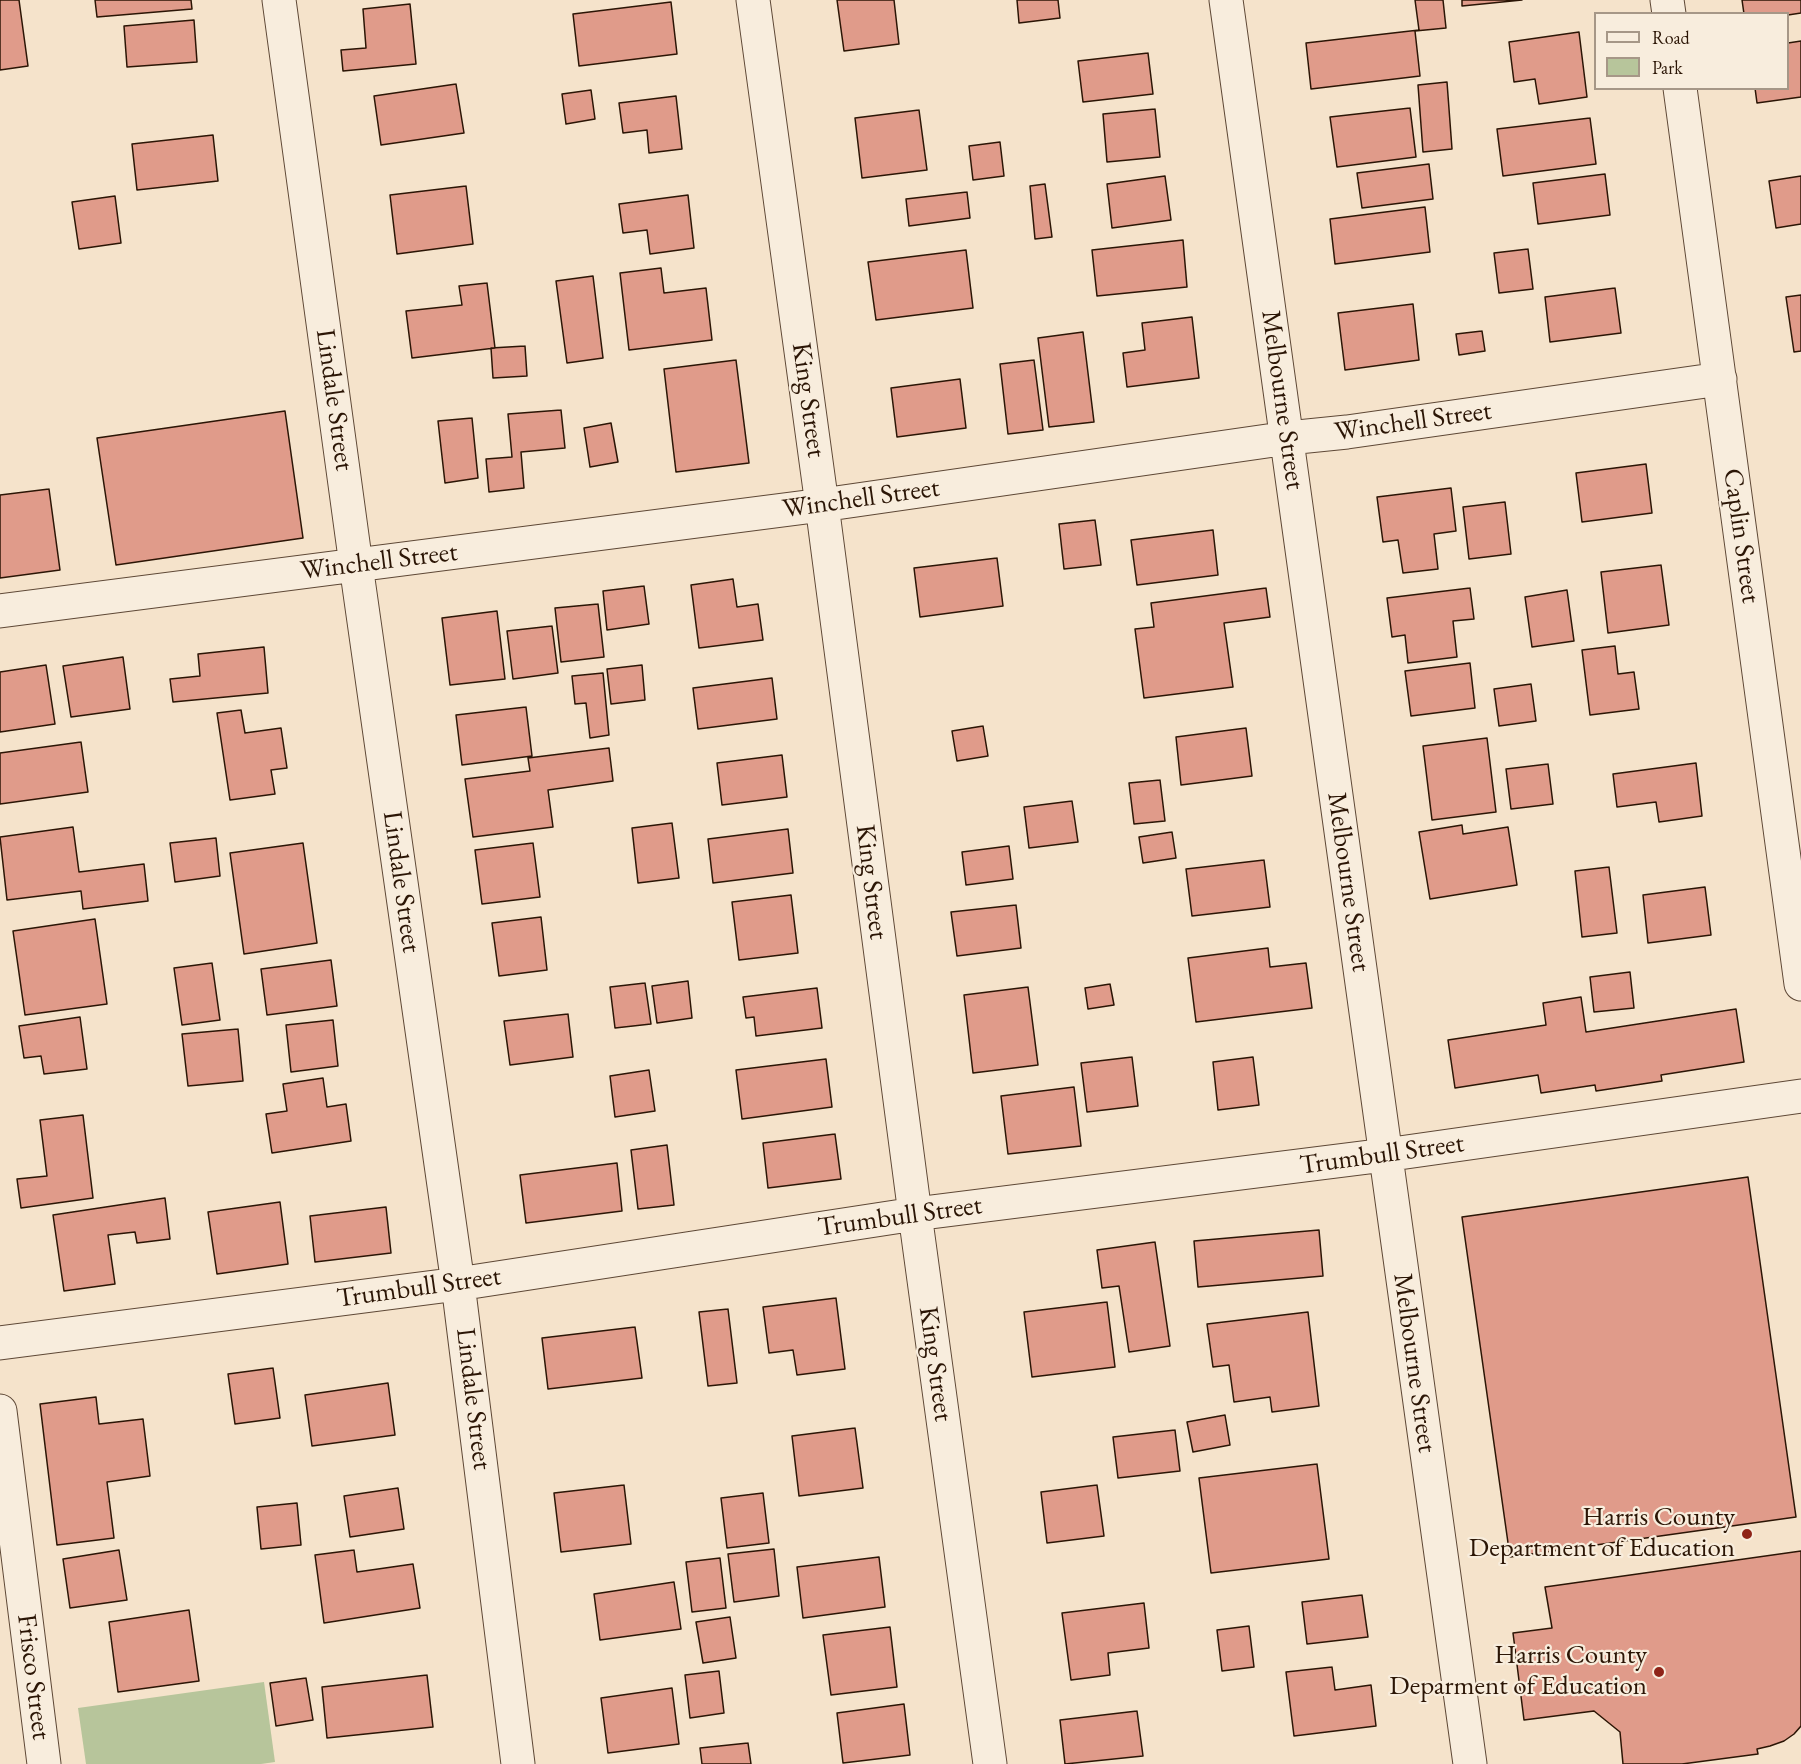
<!DOCTYPE html>
<html>
<head>
<meta charset="utf-8">
<style>
	body { margin:0 }
	#map { position:relative; width:1801px; height:1764px; overflow:hidden; background:#f5e3cb; font-family:"EB Garamond",serif }
	canvas { display:block }
	.legend { position:absolute; left:1594px; top:12px; width:195px; height:78px; box-sizing:border-box; background:#f8eddd; border:2px solid #a69787; margin:0; padding:8px 10px; list-style:none; font-size:18px; color:#2b1505 }
	.legend li { display:flex; align-items:center; gap:12px; height:30px }
	.legend b { width:30px; border:2px solid #a69787 }
</style>
</head>
<body>
<div id="map">
<canvas width="1801" height="1764"></canvas>
<ul class="legend">
<li><b style="height:8px;background:#f8eddd"></b>Road</li>
<li><b style="height:16px;background:#b7c59b"></b>Park</li>
</ul>
</div>
<script>
const c = document.querySelector('canvas').getContext('2d');
c.lineJoin = 'round';
function fillPath(path, color) { c.fillStyle = color; c.fill(path, 'evenodd'); }
const toPath = rows => new Path2D(rows.map(r => 'M' + r).join(''));
function trace(path, color, width, dash) { c.strokeStyle = color; c.lineWidth = width; c.lineCap = dash ? 'butt' : 'round'; c.setLineDash(dash || []); c.stroke(path); }
function label(font, color, halo, rows, align = 'center') {
  c.font = font + ' "EB Garamond",serif'; c.lineWidth = 4.5; c.setLineDash([]); c.textBaseline = 'middle'; c.strokeStyle = halo; c.fillStyle = color; for (const [text, x, y, turn = 0] of rows) {
    c.save(); c.translate(x, y); c.rotate((+turn || 0) * Math.PI / 180); c.textAlign = isNaN(turn) ? turn : align; if (halo) c.strokeText(text, 0, 0); c.fillText(text, 0, 0); c.restore();
  }
}
const green = toPath([
	[264,1682,275,1762,261,1764,86,1764,78,1708]
]);
const building = toPath([
	[0,0,19,0,28,66,0,70,0,0],
	[95,0,191,0,192,9,97,17,95,0],
	[837,0,894,0,899,44,844,51,837,0],
	[1017,0,1058,0,1060,18,1019,23,1017,0],
	[1415,0,1443,0,1446,28,1415,31,1420,76,1311,89,1306,43,1419,30,1415,0],
	[1462,0,1522,0,1462,6,1462,0],
	[1742,0,1801,0,1801,13,1788,15,1744,14,1742,0],
	[671,2,677,54,579,66,573,14,671,2],
	[410,4,416,64,343,71,341,50,366,48,363,9,410,4],
	[194,20,197,62,127,67,124,26,194,20],
	[1579,32,1587,97,1539,104,1535,79,1514,82,1509,42,1579,32],
	[1801,41,1801,97,1757,103,1755,88,1788,88,1788,43,1801,41],
	[1148,53,1153,94,1083,102,1078,61,1148,53],
	[1447,82,1452,149,1423,152,1418,85,1447,82],
	[456,84,464,133,381,145,374,96,456,84],
	[591,90,595,119,566,124,562,94,591,90],
	[676,96,682,149,649,153,647,130,623,133,619,103,676,96],
	[1410,108,1416,157,1337,167,1330,117,1410,108],
	[1155,109,1160,157,1107,162,1103,114,1155,109],
	[919,110,927,170,862,178,855,118,919,110],
	[1590,118,1596,164,1503,176,1497,129,1590,118],
	[213,135,218,181,137,190,132,144,213,135],
	[1000,142,1004,176,973,180,969,146,1000,142],
	[1429,164,1433,199,1362,208,1357,173,1429,164],
	[1605,174,1610,215,1538,224,1533,183,1605,174],
	[1165,176,1171,220,1112,228,1107,184,1165,176],
	[1801,176,1801,224,1776,228,1769,181,1801,176],
	[1045,184,1052,237,1035,239,1030,186,1045,184],
	[466,186,473,244,397,254,390,195,466,186],
	[967,192,970,218,909,226,906,199,967,192],
	[688,195,694,248,650,254,647,230,623,233,619,204,688,195],
	[115,196,121,243,79,249,72,202,115,196],
	[1425,207,1430,252,1335,264,1330,219,1425,207],
	[1183,240,1187,287,1097,296,1092,250,1183,240],
	[1528,249,1533,289,1499,293,1494,253,1528,249],
	[966,250,973,308,876,320,868,262,966,250],
	[661,268,664,293,706,288,712,340,629,350,620,273,661,268],
	[593,276,603,358,567,363,556,281,593,276],
	[487,283,495,348,412,358,406,311,462,305,459,286,487,283],
	[1615,288,1621,333,1550,342,1545,297,1615,288],
	[1801,295,1801,351,1794,352,1786,297,1801,295],
	[1413,304,1419,360,1345,370,1338,313,1413,304],
	[1192,317,1199,378,1127,387,1123,353,1145,350,1142,323,1192,317],
	[1482,331,1485,351,1459,355,1456,334,1482,331],
	[1083,332,1094,422,1049,427,1038,338,1083,332],
	[525,346,527,376,493,378,491,348,525,346],
	[736,360,749,463,676,472,664,369,736,360],
	[1034,360,1043,430,1008,434,1000,364,1034,360],
	[960,379,966,428,897,437,891,388,960,379],
	[561,410,565,448,521,452,524,488,489,492,486,459,512,457,508,414,561,410],
	[285,411,303,538,116,565,97,438,285,411],
	[472,418,478,478,445,483,438,421,472,418],
	[611,423,618,462,590,467,584,428,611,423],
	[1646,464,1652,513,1582,522,1576,473,1646,464],
	[1451,488,1456,531,1434,534,1438,569,1403,573,1398,540,1383,542,1377,497,1451,488],
	[49,489,60,570,0,578,0,495,49,489],
	[1505,502,1511,554,1469,559,1463,507,1505,502],
	[1095,520,1101,565,1064,569,1059,524,1095,520],
	[1213,530,1218,575,1137,585,1131,540,1213,530],
	[997,558,1003,606,920,617,914,568,997,558],
	[1661,565,1669,625,1608,633,1601,572,1661,565],
	[733,579,737,607,758,604,763,640,699,648,691,585,733,579],
	[644,586,649,624,607,630,603,591,644,586],
	[1266,588,1270,617,1224,623,1233,687,1144,698,1135,629,1154,627,1151,603,1266,588],
	[1470,588,1474,619,1453,621,1457,657,1408,663,1405,635,1392,637,1387,598,1470,588],
	[1567,590,1574,641,1532,647,1525,597,1567,590],
	[598,604,604,657,561,662,555,608,598,604],
	[497,611,505,679,450,685,442,618,497,611],
	[552,626,558,673,513,679,507,631,552,626],
	[1615,646,1618,674,1634,672,1639,709,1590,715,1582,650,1615,646],
	[264,647,268,693,173,702,170,679,200,676,198,654,264,647],
	[123,657,130,709,71,717,63,666,123,657],
	[1470,663,1475,708,1411,716,1405,671,1470,663],
	[46,665,55,724,0,732,0,672,46,665],
	[642,665,645,700,611,704,607,669,642,665],
	[603,673,609,735,590,738,586,703,575,704,572,676,603,673],
	[772,678,777,719,698,729,693,688,772,678],
	[1531,684,1536,721,1499,726,1494,689,1531,684],
	[526,707,532,756,462,765,456,715,526,707],
	[241,710,245,733,281,728,287,768,271,770,275,794,230,800,217,713,241,710],
	[983,726,988,756,957,761,952,731,983,726],
	[1246,728,1252,776,1181,785,1176,737,1246,728],
	[1487,738,1496,812,1432,820,1423,746,1487,738],
	[81,742,88,792,0,804,0,753,81,742],
	[609,748,613,781,548,790,553,827,473,837,465,779,530,771,528,758,609,748],
	[782,755,787,797,722,805,717,763,782,755],
	[1696,763,1702,816,1659,822,1656,802,1617,807,1613,774,1696,763],
	[1548,764,1553,804,1511,809,1506,769,1548,764],
	[1160,780,1165,821,1134,824,1129,783,1160,780],
	[1072,801,1078,842,1029,848,1024,807,1072,801],
	[672,823,679,878,638,883,632,828,672,823],
	[1462,825,1463,834,1508,827,1517,885,1430,899,1419,832,1462,825],
	[73,827,79,872,144,864,148,901,83,909,81,891,7,900,0,837,73,827],
	[788,829,793,873,713,883,708,839,788,829],
	[1172,832,1176,858,1143,863,1139,837,1172,832],
	[216,838,220,876,175,882,170,843,216,838],
	[303,843,317,943,244,954,230,853,303,843],
	[533,843,540,897,482,904,475,850,533,843],
	[1009,846,1013,879,966,885,962,852,1009,846],
	[1264,860,1270,907,1192,916,1186,869,1264,860],
	[1609,867,1617,933,1582,937,1575,871,1609,867],
	[1705,887,1711,935,1648,943,1643,895,1705,887],
	[791,895,798,953,739,960,732,902,791,895],
	[1016,905,1021,948,957,956,951,912,1016,905],
	[541,917,547,970,499,976,492,923,541,917],
	[95,919,107,1004,25,1015,13,931,95,919],
	[1268,948,1270,967,1306,963,1312,1008,1196,1022,1188,958,1268,948],
	[331,960,337,1006,267,1015,261,969,331,960],
	[212,963,220,1020,182,1025,174,968,212,963],
	[1630,972,1634,1008,1594,1012,1590,977,1630,972],
	[688,981,692,1018,657,1023,652,986,688,981],
	[645,983,651,1024,615,1028,610,987,645,983],
	[1110,984,1114,1005,1088,1009,1085,988,1110,984],
	[1028,987,1038,1065,973,1073,964,995,1028,987],
	[817,988,822,1028,756,1036,754,1017,746,1018,743,997,817,988],
	[1581,997,1586,1032,1736,1009,1744,1062,1661,1075,1662,1081,1596,1091,1595,1085,1541,1093,1538,1075,1455,1088,1448,1040,1546,1025,1543,1003,1581,997],
	[568,1014,573,1057,510,1065,504,1021,568,1014],
	[80,1017,87,1069,44,1074,41,1056,24,1058,19,1026,80,1017],
	[333,1020,338,1066,291,1072,286,1025,333,1020],
	[238,1029,243,1081,188,1086,182,1034,238,1029],
	[1132,1057,1138,1106,1087,1112,1081,1063,1132,1057],
	[1253,1057,1259,1105,1218,1110,1213,1062,1253,1057],
	[826,1059,832,1107,742,1119,736,1070,826,1059],
	[649,1070,655,1111,615,1117,610,1076,649,1070],
	[323,1078,327,1107,346,1104,351,1141,272,1153,266,1114,287,1111,283,1084,323,1078],
	[1074,1087,1081,1146,1008,1154,1001,1096,1074,1087],
	[83,1115,93,1198,21,1208,17,1179,47,1176,40,1120,83,1115],
	[835,1134,841,1179,768,1188,763,1143,835,1134],
	[667,1145,674,1205,638,1209,631,1150,667,1145],
	[617,1163,622,1211,526,1223,520,1175,617,1163],
	[1748,1177,1796,1517,1510,1557,1462,1217,1748,1177],
	[165,1198,170,1239,137,1243,135,1232,108,1235,115,1284,64,1291,53,1215,165,1198],
	[280,1202,288,1264,217,1274,208,1212,280,1202],
	[386,1207,391,1253,315,1262,310,1216,386,1207],
	[1319,1230,1323,1276,1198,1287,1194,1241,1319,1230],
	[1155,1242,1170,1346,1129,1352,1119,1286,1102,1288,1097,1250,1155,1242],
	[836,1298,845,1369,797,1375,793,1350,769,1353,763,1307,836,1298],
	[1107,1302,1115,1367,1032,1377,1024,1312,1107,1302],
	[728,1309,737,1383,708,1386,699,1312,728,1309],
	[1308,1312,1319,1406,1272,1412,1270,1397,1234,1402,1229,1365,1213,1367,1207,1324,1308,1312],
	[635,1327,642,1378,548,1389,542,1338,635,1327],
	[273,1368,280,1418,235,1424,228,1374,273,1368],
	[388,1383,395,1435,312,1446,305,1395,388,1383],
	[96,1397,99,1424,143,1419,150,1476,107,1482,114,1538,57,1545,40,1404,96,1397],
	[1225,1415,1230,1445,1193,1452,1187,1422,1225,1415],
	[855,1428,863,1488,799,1496,792,1436,855,1428],
	[1175,1430,1180,1471,1118,1478,1113,1437,1175,1430],
	[1317,1464,1329,1559,1211,1573,1199,1478,1317,1464],
	[624,1485,631,1544,561,1552,554,1493,624,1485],
	[1097,1485,1104,1536,1047,1543,1041,1492,1097,1485],
	[398,1488,404,1529,350,1537,344,1496,398,1488],
	[763,1493,769,1543,727,1548,721,1498,763,1493],
	[297,1503,301,1545,261,1549,257,1507,297,1503],
	[774,1549,779,1596,734,1602,728,1554,774,1549],
	[119,1550,127,1600,70,1608,63,1559,119,1550],
	[354,1550,357,1572,413,1564,420,1608,324,1623,315,1555,354,1550],
	[1801,1551,1801,1726,1794,1734,1784,1741,1770,1746,1757,1749,1758,1754,1682,1764,1623,1764,1620,1732,1594,1711,1524,1720,1513,1633,1552,1628,1545,1587,1801,1551],
	[879,1557,885,1607,803,1618,797,1567,879,1557],
	[720,1558,726,1608,692,1612,686,1562,720,1558],
	[674,1582,681,1629,600,1640,594,1594,674,1582],
	[1362,1595,1368,1637,1307,1644,1302,1602,1362,1595],
	[1144,1603,1149,1648,1108,1653,1110,1675,1071,1680,1062,1613,1144,1603],
	[189,1610,199,1681,118,1692,109,1622,189,1610],
	[730,1617,736,1658,703,1663,696,1622,730,1617],
	[1249,1626,1254,1667,1222,1671,1217,1630,1249,1626],
	[890,1627,897,1687,831,1695,823,1635,890,1627],
	[1332,1667,1335,1690,1371,1685,1376,1726,1294,1736,1286,1672,1332,1667],
	[719,1671,724,1713,690,1718,685,1675,719,1671],
	[427,1675,433,1727,327,1738,322,1687,427,1675],
	[306,1678,313,1720,276,1726,270,1683,306,1678],
	[672,1688,679,1744,608,1753,601,1698,672,1688],
	[904,1704,910,1755,843,1763,837,1713,904,1704],
	[1137,1711,1143,1756,1065,1764,1060,1720,1137,1711],
	[748,1743,751,1764,702,1764,700,1748,748,1743]
]);
const minor = toPath([
	[279,0,356,565,458,1284,518,1764],
	[753,0,822,505,915,1214,990,1764],
	[1226,0,1470,1764],
	[1667,0,1669,14],
	[1680,88,1801,984],
	[0,611,822,505,1288,438,1347,432,1720,379],
	[0,1343,458,1284,915,1214,1385,1155,1801,1096],
	[0,1411,44,1764]
]);
const markers = [
	[1747,1534,6,"#8f2418"],
	[1659,1672,6,"#8f2418"]
];
const streetNames = [
	["Lindale Street",334,400,82],
	["King Street",808,400,82],
	["Melbourne Street",1282,400,82],
	["Winchell Street",1413,422,-8],
	["Winchell Street",861,499,-8],
	["Caplin Street",1741,536,82],
	["Winchell Street",379,562,-7],
	["Lindale Street",401,882,82],
	["King Street",871,882,83],
	["Melbourne Street",1348,882,82],
	["Trumbull Street",1382,1155,-8],
	["Trumbull Street",900,1217,-8],
	["Trumbull Street",419,1288,-8],
	["Melbourne Street",1414,1363,82],
	["King Street",935,1364,82],
	["Lindale Street",473,1399,83],
	["Frisco Street",33,1677,83]
];
const poiNames = [
	["Harris County",1735,1518],
	["Department of Education",1735,1549],
	["Harris County",1647,1656],
	["Deparment of Education",1647,1687]
];
fillPath(green, '#b7c59b');
fillPath(building, '#e09b8a');
trace(building, '#2b1505', 1.5);
trace(minor, '#5e4836', 35);
trace(minor, '#f8eddd', 33);
for (const [x, y, r, color] of markers) { const dot = new Path2D(); dot.arc(x, y, r, 0, 2 * Math.PI); c.fillStyle = color; c.fill(dot); trace(dot, '#f8eddd', 2); }
label('27px', '#2b1505', '#f8eddd', streetNames);
label('27px', '#2b1505', '#f8eddd', poiNames, 'right');
</script>
</body>
</html>
